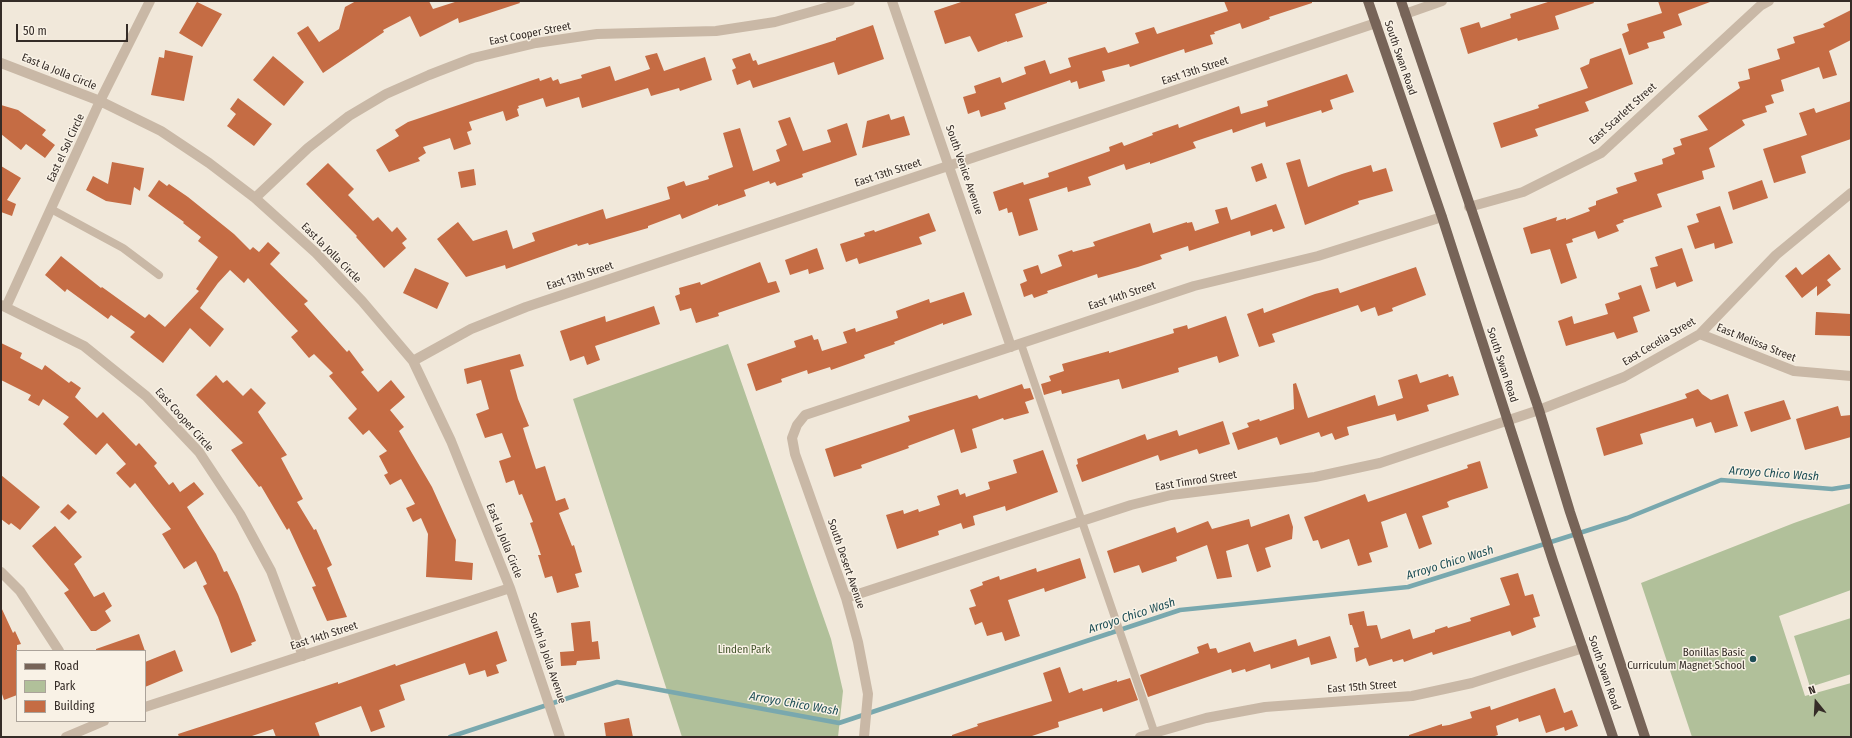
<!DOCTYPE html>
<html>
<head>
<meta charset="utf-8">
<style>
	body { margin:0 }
	#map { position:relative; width:1852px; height:738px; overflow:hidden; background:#f1e8da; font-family:"Fira Sans Condensed",sans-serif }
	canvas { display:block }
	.frame { position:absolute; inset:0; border:2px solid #352c27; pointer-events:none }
	.legend { position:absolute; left:16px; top:650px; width:130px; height:72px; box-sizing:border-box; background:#f9f2e6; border:1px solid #aba39a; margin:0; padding:5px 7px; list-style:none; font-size:12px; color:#352c27 }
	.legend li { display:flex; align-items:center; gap:8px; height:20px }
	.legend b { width:20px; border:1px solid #aba39a }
	.north { position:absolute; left:1796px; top:682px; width:40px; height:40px; -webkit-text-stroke:3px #f9f2e6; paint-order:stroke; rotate:342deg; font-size:11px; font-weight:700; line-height:16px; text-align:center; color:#352c27 }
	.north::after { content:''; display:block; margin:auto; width:14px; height:18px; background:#352c27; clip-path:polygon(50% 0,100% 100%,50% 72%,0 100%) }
	.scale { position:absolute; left:16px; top:24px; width:112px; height:18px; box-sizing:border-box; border:2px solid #352c27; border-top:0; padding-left:5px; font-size:12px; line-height:14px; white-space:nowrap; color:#352c27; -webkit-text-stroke:3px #f9f2e6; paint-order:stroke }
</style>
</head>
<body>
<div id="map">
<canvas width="1852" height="738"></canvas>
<div class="frame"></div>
<ul class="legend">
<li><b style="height:5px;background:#776458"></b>Road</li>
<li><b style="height:11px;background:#b1c09a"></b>Park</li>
<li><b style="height:11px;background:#c56c44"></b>Building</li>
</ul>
<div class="north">N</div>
<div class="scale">50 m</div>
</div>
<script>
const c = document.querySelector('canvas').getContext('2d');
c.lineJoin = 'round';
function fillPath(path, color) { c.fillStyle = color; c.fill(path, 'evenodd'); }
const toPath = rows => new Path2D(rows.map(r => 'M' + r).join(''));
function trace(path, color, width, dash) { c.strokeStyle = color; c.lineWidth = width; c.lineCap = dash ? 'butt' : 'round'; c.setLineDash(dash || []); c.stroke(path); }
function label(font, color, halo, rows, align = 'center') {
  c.font = font + ' "Fira Sans Condensed",sans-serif'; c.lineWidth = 3; c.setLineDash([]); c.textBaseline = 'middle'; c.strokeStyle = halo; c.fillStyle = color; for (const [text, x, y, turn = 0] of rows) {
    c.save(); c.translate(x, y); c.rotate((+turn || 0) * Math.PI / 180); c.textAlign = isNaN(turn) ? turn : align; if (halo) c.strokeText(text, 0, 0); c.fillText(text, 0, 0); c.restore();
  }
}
const green = toPath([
	[728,344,831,639,843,691,838,737,682,737,573,399],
	[1851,503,1851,590,1779,616,1805,696,1851,683,1851,737,1692,737,1641,583,1794,523],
	[1851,618,1851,674,1810,687,1794,636]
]);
const stream = toPath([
	[450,737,617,682,839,723,1180,610,1408,587,1627,518,1721,480,1832,489,1851,486]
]);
const building = toPath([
	[356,1,429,1,433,9,458,1,519,1,520,3,459,23,458,18,420,37,410,16,383,30,384,32,323,73,297,33,308,26,319,42,339,29,345,7],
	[964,1,1047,1,1047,3,1015,14,1023,37,1007,42,1007,41,978,52,970,36,945,44,934,11],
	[1224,1,1312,1,1312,3,1269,17,1270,19,1242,29,1240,23,1214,32,1215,34,1210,35,1213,44,1185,53,1184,49,1130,67,1129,64,1102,71,1105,81,1079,89,1077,81,1071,83,1070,80,1004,103,1006,109,981,117,979,110,968,114,963,97,976,93,974,86,1000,77,1002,83,1026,74,1024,67,1045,60,1050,74,1071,67,1068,58,1105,47,1108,53,1139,43,1135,33,1154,27,1157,34,1228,11],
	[1551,1,1593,1,1594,3,1555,16,1559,29,1518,41,1517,38,1468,54,1460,28,1479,22,1481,28,1511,18,1510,14],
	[1658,1,1710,2,1678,14,1682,25,1663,32,1665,38,1647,43,1649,48,1629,55,1622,34,1629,31,1627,24,1662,13],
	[197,2,222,14,202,47,179,33],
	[1851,10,1851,40,1829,51,1837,75,1823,79,1819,67,1781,80,1784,91,1771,95,1774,103,1765,106,1767,112,1742,120,1745,125,1709,148,1715,167,1702,171,1704,179,1657,194,1662,207,1623,220,1624,222,1616,225,1619,231,1598,239,1595,231,1572,239,1573,242,1566,244,1577,278,1561,284,1550,249,1531,254,1523,228,1557,217,1556,221,1566,218,1566,220,1590,211,1588,208,1596,205,1596,201,1618,193,1616,188,1637,181,1634,173,1663,164,1662,159,1675,154,1673,148,1682,145,1680,139,1708,130,1698,116,1740,88,1738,82,1750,79,1748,69,1780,59,1777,49,1795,43,1793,37,1825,27,1823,24],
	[873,25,884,59,838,75,834,62,753,88,750,80,737,85,732,70,736,68,732,59,750,53,753,61,756,60,758,65,836,40,836,38],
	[1621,48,1633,84,1585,102,1589,111,1535,129,1538,136,1501,148,1493,123,1539,108,1538,105,1588,88,1580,68,1589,64,1590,59],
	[165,50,193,56,184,101,151,95,159,57,164,58],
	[657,53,664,71,705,57,712,80,680,91,679,88,651,96,648,88,582,108,579,97,546,107,543,98,518,106,519,108,517,109,519,116,506,121,503,111,469,122,472,130,467,132,471,144,454,150,450,138,423,147,426,153,418,158,420,161,389,172,376,150,399,136,395,130,408,122,539,78,540,81,551,77,553,81,558,79,560,84,582,78,581,75,610,66,615,81,650,69,645,56],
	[273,56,304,82,284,106,253,80],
	[1347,74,1354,92,1330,100,1333,109,1322,113,1321,110,1266,127,1265,122,1233,133,1232,129,1193,142,1196,148,1150,164,1150,162,1126,170,1124,164,1088,177,1091,185,1068,192,1067,187,1029,199,1038,230,1019,236,1012,212,1008,213,1007,208,999,211,993,192,1023,182,1024,185,1049,177,1048,173,1110,151,1109,147,1122,142,1124,146,1153,135,1152,133,1178,124,1179,128,1239,106,1241,114,1268,106,1267,101],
	[238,98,272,124,254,146,227,126,236,114,230,109],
	[1851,101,1851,139,1801,156,1806,173,1774,183,1763,149,1807,135,1799,113,1814,108,1816,113],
	[1,105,18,110,46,130,42,135,55,145,45,158,26,144,21,150,1,134],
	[889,114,891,120,904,116,910,135,862,148,867,121],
	[790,117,803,151,831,142,827,130,847,123,857,155,802,174,803,177,777,186,775,182,770,184,769,181,744,190,746,196,718,206,718,204,682,219,680,214,648,226,648,228,589,245,588,243,578,246,577,244,506,269,505,265,466,277,437,239,458,222,473,241,507,230,513,249,535,241,532,233,603,209,606,219,670,199,667,187,684,181,686,186,709,179,708,176,733,167,723,133,740,128,753,171,780,161,776,150,787,145,778,121],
	[1300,159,1308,187,1342,174,1371,165,1373,172,1386,168,1393,191,1358,201,1359,204,1305,225,1286,163],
	[112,162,144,168,140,191,134,187,131,205,106,201,86,190,93,176,108,184],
	[328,163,354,189,348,195,373,221,378,217,392,232,397,227,407,239,402,243,406,248,384,268,356,237,357,236,306,184],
	[1262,163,1267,178,1256,182,1251,167],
	[1,166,21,178,7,200,16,204,12,216,1,212],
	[474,169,476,185,461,188,458,172],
	[159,180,167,186,169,184,188,197,234,234,250,250,253,247,259,252,268,242,280,253,270,264,308,301,304,304,347,352,349,350,364,370,361,372,378,392,391,380,405,397,390,410,404,427,399,431,432,487,456,540,455,561,473,563,472,580,426,577,428,534,421,518,413,522,406,508,415,504,401,479,390,485,384,475,388,473,379,456,387,451,369,430,363,435,348,418,357,409,329,376,333,373,314,354,309,358,291,337,298,331,248,278,244,283,230,270,218,283,200,308,224,329,210,347,190,328,163,363,130,337,135,332,111,315,108,319,67,289,65,292,45,275,61,256,101,288,102,287,145,318,149,314,165,327,199,291,196,289,218,257,198,241,201,237,183,223,184,222,148,196],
	[1762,180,1768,198,1733,210,1728,192],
	[1276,204,1285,228,1273,232,1272,229,1251,236,1250,231,1189,251,1188,246,1160,255,1162,259,1138,267,1098,278,1097,274,1047,291,1048,293,1034,298,1032,294,1024,297,1020,284,1027,281,1023,270,1038,265,1041,274,1062,266,1058,255,1072,250,1073,252,1095,246,1093,242,1150,223,1153,233,1187,222,1187,223,1192,222,1195,231,1219,223,1215,210,1227,207,1231,220],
	[1720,206,1733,243,1715,249,1714,243,1695,249,1687,226,1699,222,1696,214],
	[929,213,936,231,919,237,922,244,859,264,857,258,846,262,840,244,865,236,864,233,874,230,875,232],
	[817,248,824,269,809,274,808,269,790,275,785,260],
	[1682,248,1693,281,1677,287,1675,282,1656,289,1650,268,1658,266,1655,257],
	[1829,254,1841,269,1827,280,1831,285,1817,296,1817,286,1802,298,1785,276,1796,267,1802,275],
	[760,262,768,283,776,281,780,292,718,313,719,316,696,323,691,308,680,311,675,296,680,294,679,288,700,282,701,285],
	[1416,267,1426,295,1392,308,1393,311,1378,316,1375,307,1361,312,1358,305,1272,334,1275,342,1259,347,1247,314,1263,308,1264,313,1315,294,1338,288,1340,293],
	[415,268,449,283,437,309,403,293],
	[1641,285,1650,311,1633,317,1638,332,1617,339,1614,332,1566,346,1558,321,1572,316,1574,324,1608,314,1605,304,1620,299,1618,293],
	[964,292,972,315,943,325,943,323,894,342,895,344,864,355,865,358,831,370,830,367,808,374,807,370,781,379,782,382,756,391,747,364,796,347,794,341,812,335,814,340,818,339,822,351,847,343,843,332,855,328,856,332,898,318,896,311,929,299,930,303],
	[654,306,660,324,595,346,600,360,587,365,584,356,570,361,560,331,605,316,606,322],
	[1816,312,1851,314,1851,336,1815,335],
	[1226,316,1239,356,1219,363,1217,356,1178,368,1179,372,1122,389,1119,379,1062,394,1061,390,1044,395,1041,384,1051,381,1049,376,1064,371,1062,364,1109,351,1109,353,1174,333,1173,329,1187,325,1188,329],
	[1,343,22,353,20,358,42,370,45,365,69,383,71,381,81,388,75,397,97,418,103,412,136,446,139,443,157,463,154,466,169,485,173,482,180,492,194,482,204,494,187,507,216,554,224,572,227,571,238,594,256,641,251,643,252,645,231,653,218,617,203,586,207,584,196,561,184,569,162,534,171,529,135,483,130,488,116,473,126,464,107,443,96,455,63,424,69,417,43,399,39,406,28,400,31,395,1,380],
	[520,354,524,366,510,370,518,399,529,426,523,428,526,438,536,469,545,466,556,501,565,498,569,509,559,513,572,546,574,545,582,572,575,574,579,587,557,593,552,576,545,578,538,555,541,555,530,523,533,522,522,494,519,495,514,480,506,483,499,461,511,457,502,433,485,438,476,414,489,409,481,380,467,384,464,369],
	[1417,374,1420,383,1448,374,1449,377,1453,376,1459,395,1427,405,1429,411,1397,421,1395,414,1347,427,1349,435,1335,440,1332,433,1321,437,1319,432,1280,445,1277,437,1238,450,1232,433,1249,427,1247,423,1259,419,1260,421,1294,409,1293,384,1296,383,1308,418,1375,395,1378,406,1403,398,1398,380],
	[216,375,223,383,227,380,243,396,251,388,266,403,258,412,287,455,281,458,303,499,297,502,314,530,316,529,332,565,327,568,347,617,327,621,312,587,316,586,289,528,287,530,261,486,259,487,231,450,243,443,196,395],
	[1022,384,1024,389,1030,388,1034,399,1025,402,1029,413,1004,420,1003,418,972,429,977,448,961,453,954,429,908,446,909,448,861,465,862,468,834,477,825,449,910,421,908,416,977,395,979,399],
	[1698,389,1702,394,1711,400,1728,394,1738,426,1715,433,1711,422,1696,427,1693,418,1640,434,1643,444,1604,456,1596,428,1687,398,1685,394],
	[1784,400,1791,419,1751,432,1744,412],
	[1838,406,1841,416,1851,415,1851,437,1805,450,1796,419],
	[1223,421,1230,444,1199,454,1197,449,1160,461,1158,455,1082,482,1076,465,1078,464,1077,459,1145,434,1147,440,1177,430,1179,436],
	[1043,450,1058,492,1006,511,1005,506,973,516,975,525,963,529,961,523,938,531,939,535,897,549,886,515,903,510,904,514,918,509,919,512,940,505,937,496,958,489,960,495,965,493,966,497,990,489,988,482,1017,473,1013,460],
	[1480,461,1488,488,1451,500,1447,502,1449,507,1422,516,1432,544,1419,549,1406,513,1381,522,1388,547,1369,553,1372,562,1358,566,1349,539,1321,549,1318,540,1313,541,1304,517,1365,494,1368,502,1468,468,1467,465],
	[1,475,40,507,20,530,11,523,9,525,1,519],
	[68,504,77,512,69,520,60,512],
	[1289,514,1293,527,1292,539,1265,548,1271,567,1257,572,1248,544,1226,551,1232,577,1217,579,1207,545,1176,557,1177,561,1142,573,1139,565,1114,573,1107,551,1175,527,1177,533,1208,521,1212,529,1249,519,1251,527],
	[55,526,82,557,74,564,94,597,104,592,112,606,105,611,111,621,96,631,91,631,64,593,69,590,32,546],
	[1080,558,1086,578,1045,592,1044,588,1008,600,1020,636,1005,641,1002,632,987,636,982,622,975,625,969,608,976,606,970,590,983,585,982,582,999,576,1000,580,1036,568,1037,572],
	[1518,573,1525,596,1533,594,1540,616,1533,618,1536,627,1512,636,1510,631,1433,655,1432,652,1404,662,1403,659,1393,662,1392,659,1369,666,1366,658,1356,662,1354,648,1359,647,1352,625,1350,625,1348,614,1364,611,1367,626,1377,625,1381,639,1410,629,1413,639,1435,632,1435,630,1447,626,1448,628,1471,621,1470,618,1510,605,1500,578],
	[1,607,13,633,15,631,21,644,17,645,17,695,4,700,1,691],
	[590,621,592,642,598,641,600,659,577,661,576,665,561,666,560,652,574,651,571,623],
	[497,631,507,661,496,665,499,673,487,677,485,670,469,675,465,663,400,685,405,700,379,710,385,727,371,732,361,706,315,723,320,737,276,737,273,729,249,737,179,737,178,734,338,682,338,684,395,664,396,666],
	[139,634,145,651,96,651,96,649],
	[1330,636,1337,658,1311,665,1309,657,1271,669,1270,664,1246,672,1245,669,1232,673,1231,669,1148,697,1140,675,1199,653,1197,647,1208,643,1210,649,1216,648,1218,653,1250,642,1254,652,1296,639,1298,646],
	[175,650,183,671,145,687,145,662],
	[1060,667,1069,693,1082,688,1083,691,1117,680,1117,682,1130,678,1138,700,1103,712,1102,708,1058,722,1059,727,1029,737,952,737,952,735,978,726,977,724,1052,701,1043,673],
	[1555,688,1564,713,1572,710,1578,726,1565,731,1564,727,1546,733,1540,715,1519,722,1518,718,1496,726,1498,735,1492,737,1409,737,1409,735,1442,724,1442,726,1449,725,1472,718,1470,712,1490,706,1491,710],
	[629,718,633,737,606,737,604,723]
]);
const lane = toPath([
	[51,209,123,248,159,275],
	[1021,344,1156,737]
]);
const street = toPath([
	[892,1,1011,347],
	[1405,14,1442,1],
	[1,63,100,101,161,131,209,163,255,198,316,253,362,301,413,361,451,441,510,588,560,737],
	[255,198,308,148,349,116,386,94,429,75,473,58,536,43,597,34,716,31,775,22,850,1],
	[1469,207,1523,192,1601,153,1760,6,1769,1],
	[1,305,84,346,146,396,199,452,240,514,271,571,303,656],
	[6,307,100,101,150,1],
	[1700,334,1794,371,1851,376],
	[413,361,471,329,526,307,1376,23],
	[1,572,20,591,59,651],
	[846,598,1131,505,1171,495,1315,477,1380,463,1539,410,1624,377,1700,334,1776,255,1851,193],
	[145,707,510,588],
	[66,737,104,721],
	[864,737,868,694,858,642,846,598,795,454,792,438,797,425,805,415,1194,286,1318,256,1442,217],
	[1140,737,1206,718,1265,707,1412,696,1472,683,1583,648]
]);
const primary = toPath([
	[1368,1,1442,217,1553,561,1613,737],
	[1401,1,1539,410,1570,512,1645,737]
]);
const markers = [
	[1753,659,4,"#1d4e56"]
];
const streetNames = [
	["East Cooper Street",530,34,-11],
	["South Swan Road",1400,58,71],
	["East 13th Street",1195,71,-18],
	["East la Jolla Circle",59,72,22],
	["East Scarlett Street",1623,114,-42],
	["East el Sol Circle",66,148,-65],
	["South Venice Avenue",964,170,71],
	["East 13th Street",888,173,-18],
	["East la Jolla Circle",331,253,45],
	["East 13th Street",580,276,-18],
	["East 14th Street",1122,296,-18],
	["East Cecelia Street",1659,342,-31],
	["East Melissa Street",1756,343,22],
	["South Swan Road",1502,365,72],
	["East Cooper Circle",184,420,48],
	["East Timrod Street",1196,481,-9],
	["East la Jolla Circle",504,541,68],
	["South Desert Avenue",846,564,71],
	["East 14th Street",324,636,-18],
	["South la Jolla Avenue",547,658,71],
	["South Swan Road",1604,673,71],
	["East 15th Street",1362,687,-4]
];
const parkNames = [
	["Linden Park",744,650]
];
const poiNames = [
	["Bonillas Basic",1745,653],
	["Curriculum Magnet School",1745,666]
];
const waterNames = [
	["Arroyo Chico Wash",1774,474,4],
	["Arroyo Chico Wash",1450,563,-17],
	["Arroyo Chico Wash",1132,616,-18],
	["Arroyo Chico Wash",794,704,10]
];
fillPath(green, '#b1c09a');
trace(stream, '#79a8ae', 4.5);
fillPath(building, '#c56c44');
trace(lane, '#c9b8a6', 8);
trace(street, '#c9b8a6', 10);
trace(primary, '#776458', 10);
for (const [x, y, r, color] of markers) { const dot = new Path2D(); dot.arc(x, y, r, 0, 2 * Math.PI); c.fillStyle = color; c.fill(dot); trace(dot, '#f9f2e6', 1.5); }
label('11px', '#352c27', '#f9f2e6', streetNames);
label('11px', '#42532b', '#f9f2e6', parkNames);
label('11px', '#352c27', '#f9f2e6', poiNames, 'right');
label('italic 12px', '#1d4e56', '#f9f2e6', waterNames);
</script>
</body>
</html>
